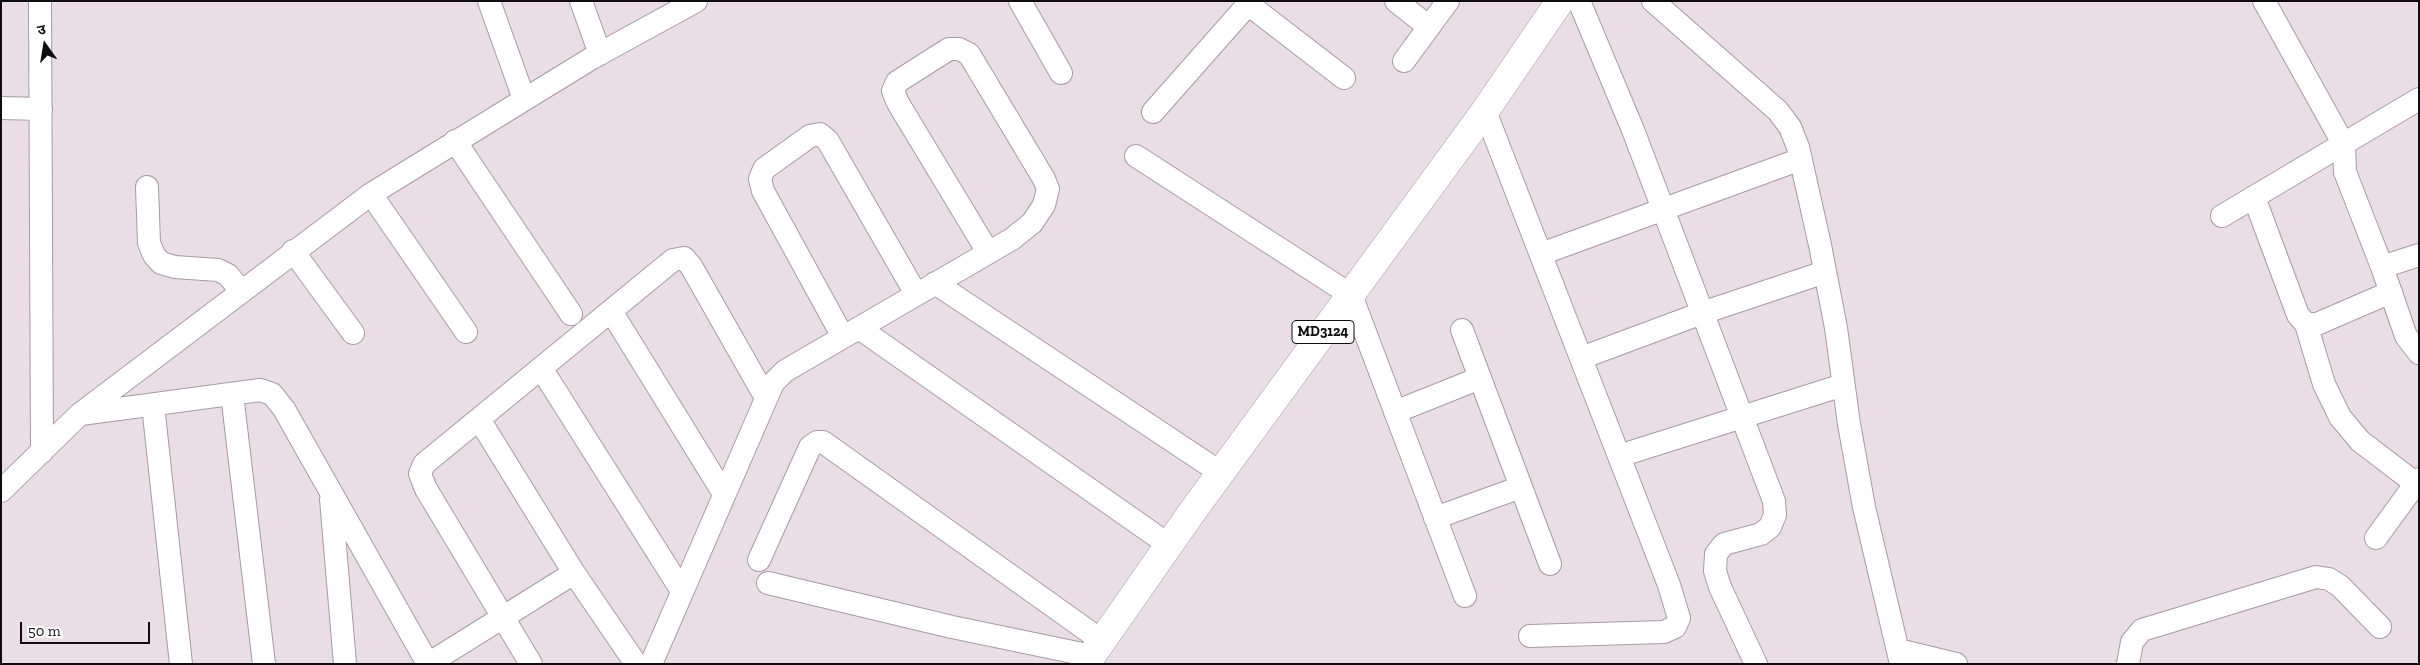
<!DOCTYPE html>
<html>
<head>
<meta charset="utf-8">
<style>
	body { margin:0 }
	#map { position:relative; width:2420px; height:665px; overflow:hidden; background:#ebdde5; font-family:"Zilla Slab","Noto Sans Devanagari",serif }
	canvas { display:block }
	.frame { position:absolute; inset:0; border:2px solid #100b0e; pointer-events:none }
	.north { position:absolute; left:20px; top:20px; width:50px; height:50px; -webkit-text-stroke:4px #fff; paint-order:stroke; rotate:347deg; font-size:14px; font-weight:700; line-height:20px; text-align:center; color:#100b0e }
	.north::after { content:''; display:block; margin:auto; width:18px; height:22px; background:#100b0e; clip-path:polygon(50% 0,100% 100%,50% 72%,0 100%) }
	.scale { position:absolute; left:20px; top:622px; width:130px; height:22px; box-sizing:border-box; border:2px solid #100b0e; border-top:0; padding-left:6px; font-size:15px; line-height:18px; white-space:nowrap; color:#100b0e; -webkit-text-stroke:4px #fff; paint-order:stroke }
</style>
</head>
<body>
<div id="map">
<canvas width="2420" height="665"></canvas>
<div class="frame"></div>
<div class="north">उ</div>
<div class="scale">50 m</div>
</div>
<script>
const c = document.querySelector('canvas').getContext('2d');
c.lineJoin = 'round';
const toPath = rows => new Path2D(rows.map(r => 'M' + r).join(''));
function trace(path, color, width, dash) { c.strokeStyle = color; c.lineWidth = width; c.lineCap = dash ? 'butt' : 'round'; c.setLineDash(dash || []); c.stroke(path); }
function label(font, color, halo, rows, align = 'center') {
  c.font = font + ' "Zilla Slab",serif'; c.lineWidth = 4.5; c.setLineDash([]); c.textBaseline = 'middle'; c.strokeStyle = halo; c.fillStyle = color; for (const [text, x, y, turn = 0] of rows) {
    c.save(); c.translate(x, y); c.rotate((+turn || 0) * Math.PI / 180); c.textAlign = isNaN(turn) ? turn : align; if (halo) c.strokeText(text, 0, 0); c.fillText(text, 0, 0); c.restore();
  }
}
const minor = toPath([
	[40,1,42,452],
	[489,1,524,99],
	[581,1,600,54],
	[1020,1,1061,73],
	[1396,1,1429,27],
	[1579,1,1633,130,1774,501,1775,515,1770,527,1761,534,1724,544,1716,554,1715,571,1720,587,1756,664],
	[1653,1,1778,111,1790,127,1798,147,1820,245,1836,328,1849,424,1864,507,1901,664],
	[2264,1,2344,145,2345,172,2382,267,2406,336,2419,353],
	[1248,4,1344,78],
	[1404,61,1448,1],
	[1,108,41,109],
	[1485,111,1669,585,1679,618,1675,627,1664,632,1530,636],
	[1153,112,1251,1],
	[455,141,571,314],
	[1136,156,1351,295,1465,596],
	[147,187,149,243,154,255,161,263,175,267,218,270,228,275,241,291],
	[371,194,466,332],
	[2254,197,2298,315,2306,324,2317,324,2391,292],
	[2222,216,2419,99],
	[293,251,353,333],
	[1541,254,1801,159],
	[2382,267,2419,255],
	[935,283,1221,473],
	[611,311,724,494],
	[2306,324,2324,384,2340,417,2360,441,2415,483],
	[859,328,1169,545],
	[1462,330,1550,564],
	[843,337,763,191,760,179,764,169,810,136,820,134,828,141,916,294],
	[1581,358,1702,313,1825,272],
	[541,368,682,591],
	[232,394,264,664],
	[153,405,181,664],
	[1395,412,1480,378],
	[81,414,260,390,272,394,284,409,428,664],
	[479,419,574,573,636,664],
	[1619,456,1843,385],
	[1,491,80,414,371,194,592,58,696,1],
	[331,499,345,664],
	[1435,518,1521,487],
	[2376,538,2419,479],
	[759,560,810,447,817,442,823,442,1102,641],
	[768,583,952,627,1092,656],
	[1898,650,1956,664],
	[428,664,574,573],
	[531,664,426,489,420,474,424,464,673,260,684,258,691,266,766,398],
	[651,664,773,383,785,371,1012,239,1032,223,1044,205,1048,189,1044,179,969,54,959,49,949,49,897,82,893,91,898,103,988,252],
	[2128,664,2132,642,2142,630,2316,577,2329,579,2340,586,2380,627]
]);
const major = toPath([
	[1086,664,1192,512,1485,111,1560,1]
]);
const shields = [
	[1323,332,62]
];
const shieldNames = [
	["MD3124",1323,332]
];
trace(minor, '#a89aa2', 24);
trace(major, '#a89aa2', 29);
trace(minor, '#fff', 22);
trace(major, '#fff', 28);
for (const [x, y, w] of shields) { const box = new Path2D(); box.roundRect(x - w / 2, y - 11.5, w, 23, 4); c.fillStyle = '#fff'; c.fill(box); trace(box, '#100b0e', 1); }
label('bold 14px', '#100b0e', null, shieldNames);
</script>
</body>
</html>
